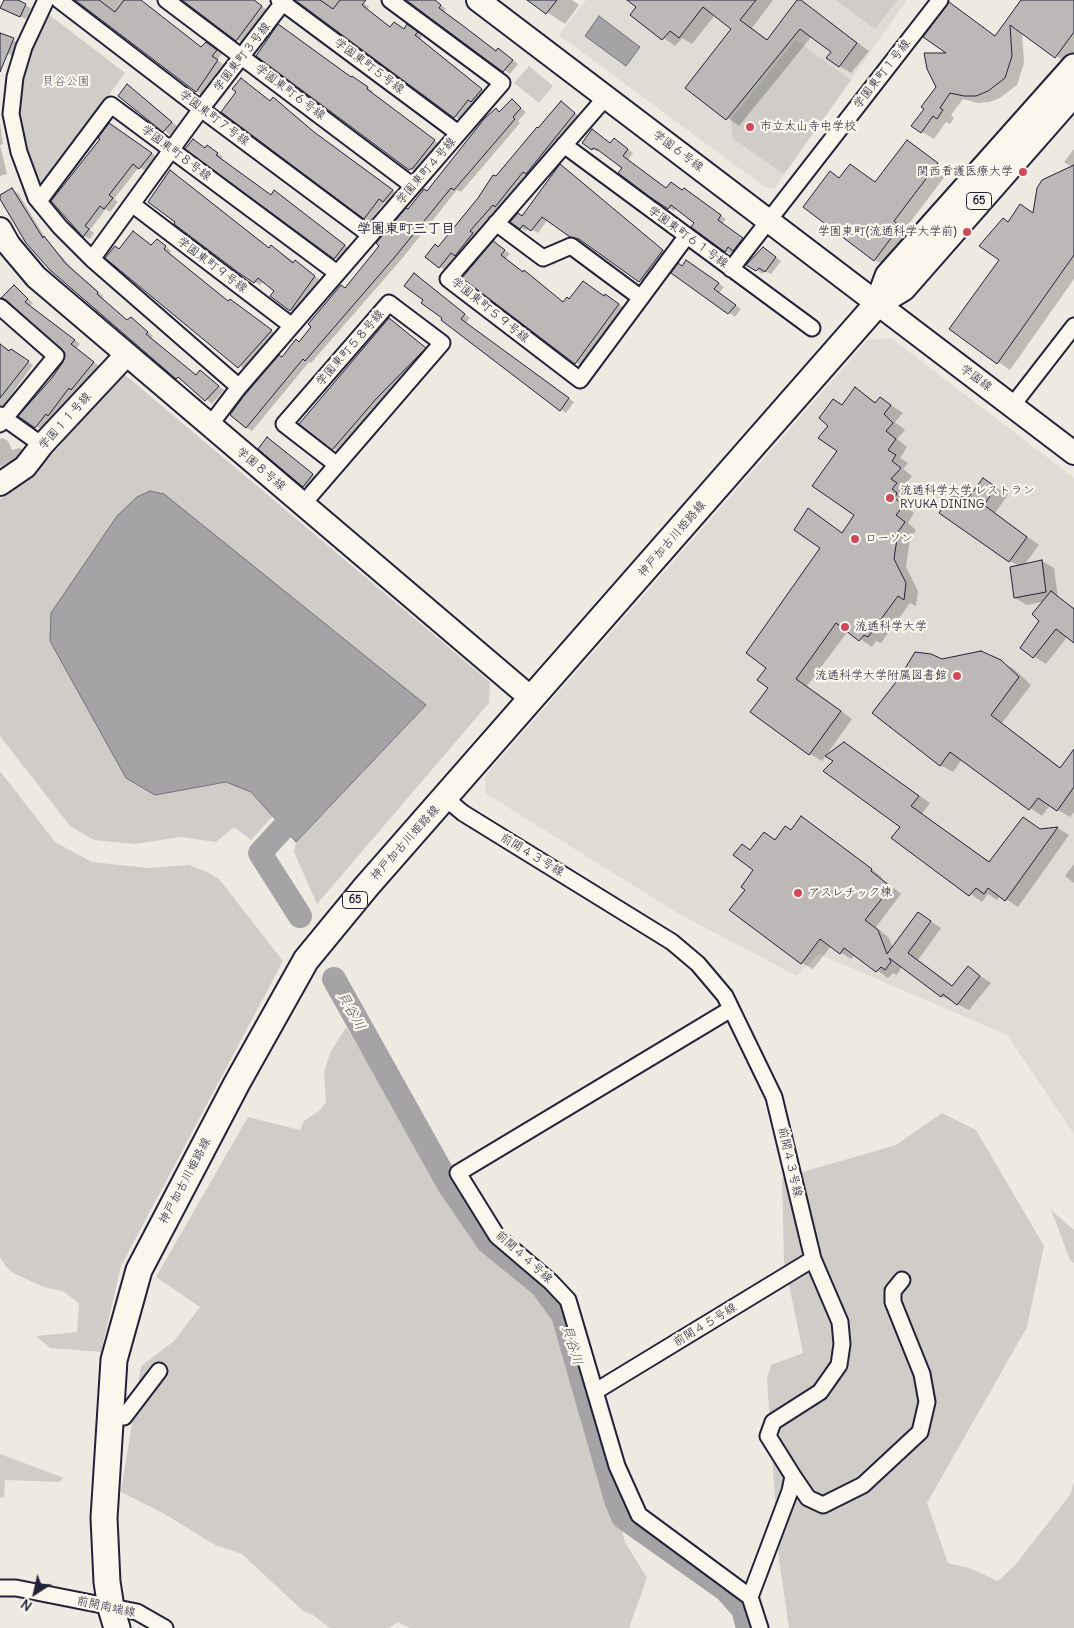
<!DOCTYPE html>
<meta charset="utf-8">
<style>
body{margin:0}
#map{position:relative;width:1074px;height:1628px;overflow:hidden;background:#eeeae2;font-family:Delius,sans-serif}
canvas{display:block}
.north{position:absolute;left:10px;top:1568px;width:50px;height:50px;-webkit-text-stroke:4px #fbf7ec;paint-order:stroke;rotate:215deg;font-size:14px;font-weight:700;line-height:20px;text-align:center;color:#22223b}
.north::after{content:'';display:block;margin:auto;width:18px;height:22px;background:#22223b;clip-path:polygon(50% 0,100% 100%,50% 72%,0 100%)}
</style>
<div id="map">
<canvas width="1074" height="1628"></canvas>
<div class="north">N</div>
</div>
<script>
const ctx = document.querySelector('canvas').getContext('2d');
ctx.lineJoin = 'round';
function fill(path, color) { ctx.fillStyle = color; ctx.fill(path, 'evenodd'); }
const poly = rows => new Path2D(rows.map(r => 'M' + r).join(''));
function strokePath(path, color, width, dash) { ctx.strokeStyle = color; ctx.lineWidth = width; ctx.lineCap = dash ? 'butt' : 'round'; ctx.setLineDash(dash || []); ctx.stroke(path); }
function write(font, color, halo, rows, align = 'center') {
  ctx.font = font + ' Delius,"Klee One",sans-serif'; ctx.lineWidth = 4.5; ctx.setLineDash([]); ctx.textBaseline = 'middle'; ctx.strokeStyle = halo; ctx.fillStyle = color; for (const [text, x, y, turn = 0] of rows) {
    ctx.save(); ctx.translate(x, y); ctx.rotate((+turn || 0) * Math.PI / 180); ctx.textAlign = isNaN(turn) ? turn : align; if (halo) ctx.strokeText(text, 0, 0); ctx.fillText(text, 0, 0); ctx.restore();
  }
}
fill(poly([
 [586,0,907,0,774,189,766,188,559,35],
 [891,338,1074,478,1074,1134,1007,1035,819,954,797,976,679,914,485,793,485,776,868,340]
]), '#dfdbd5');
fill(poly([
 [836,0,898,0,875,29],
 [47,13,125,73,41,187,32,166,19,110,24,75,32,47],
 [796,40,851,80,784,174,733,139,731,119],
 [529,66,553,86,539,103,514,83],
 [124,374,490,682,489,703,317,904,294,852,296,842,426,705,117,516,51,613,50,641,155,795,226,782,251,792,273,816,251,840,234,827,216,842,181,837,135,844,94,840,70,826,0,736,0,499,27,482],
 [0,771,55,842,92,862,147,868,189,865,209,873,219,879,283,961,121,1266,101,1352,50,1348,36,1336,77,1332,79,1303,62,1291,44,1287,15,1274,6,1267,0,1257],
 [346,1027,477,1245,540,1292,560,1324,625,1542,647,1578,629,1628,410,1628,398,1622,389,1628,330,1628,313,1615,303,1611,242,1554,215,1545,163,1513,121,1492,141,1366,174,1341,200,1307,156,1277,248,1117,300,1130,304,1121,320,1110,326,1102,324,1072,330,1053],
 [942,1113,976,1130,1044,1246,1027,1327,927,1503,948,1563,972,1569,998,1581,1015,1565,1070,1495,1074,1482,1074,1628,789,1628,779,1559,767,1379,771,1365,803,1353,784,1261,782,1178,896,1145],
 [1051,1210,1074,1230,1074,1263,1070,1260],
 [0,1454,64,1478,59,1482,5,1480,4,1498,0,1497]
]), '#d0cdc9');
const water = poly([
 [599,16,640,47,626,66,585,36,599,16],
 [150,491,164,494,426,705,296,842,251,792,226,782,155,795,126,778,50,641,51,613,117,516,137,497,150,491]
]);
fill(water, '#a6a3a7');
strokePath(water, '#716f7c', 1);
fill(poly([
 [5,0,15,0,31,8,26,19,8,11],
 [77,0,140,0,202,48,212,46,222,54,217,60,223,64,202,95],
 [183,0,254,0,267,10,242,43],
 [301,0,360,0,369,7,367,10,391,28,413,29,422,36,420,39,487,93,478,105,474,103,461,121,300,2],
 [406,0,434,0,446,9,444,12,496,52,504,53,518,64,510,74],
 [528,0,572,0,579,5,565,24],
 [629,0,773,0,752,28,768,40,799,0,869,51,851,73,839,66,833,51,812,36,739,126,687,88,733,29,715,15,692,44,682,38,675,46,632,15,638,7],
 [1022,0,1074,0,1074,55,1068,64,1022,32,1024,63,1017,85,1000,98,989,102,977,103,963,99,951,115,954,118,950,124,946,122,934,139,922,132,926,108,951,54,950,3,996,37],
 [0,34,19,43,14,56,2,52,0,65],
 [352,78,373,91,371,93,439,144,416,173,410,169],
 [247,83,271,102,274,98,279,102,320,137,398,194,389,205,385,202,370,221,364,218],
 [133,89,177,126,170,135,120,96],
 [512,101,526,112,518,121,520,123,461,192,457,190,400,261,311,363,309,362,252,431,246,427,283,358,300,343,409,211,427,192,496,110,501,112],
 [562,103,580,117,532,176,529,174,501,209,499,208,475,235,477,237,462,258,457,256,445,270,440,267,427,256,438,248],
 [0,124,3,144,0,145,7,174,0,176],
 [115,128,157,157,146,171,139,167,114,199,118,202,110,212,106,209,90,230,94,233,90,239,84,236,53,201],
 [907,141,949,171,905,229,912,234,887,267,875,260,840,179,850,166,876,183],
 [584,143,620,143,633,153,628,160,667,189,690,193,726,219,722,224,748,242,739,253,734,250,731,254,725,251,696,222,676,208,674,211,669,208,623,168,599,150,598,152],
 [187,148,214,150,223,157,221,159,271,196,280,195,350,249,341,262,335,258],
 [1074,149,1074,279,1010,370,951,329,1001,260,1009,223,1034,214,1041,184,1049,177,1072,167,1064,162],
 [561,166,669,255,645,284,548,219,538,233,529,228,526,231,521,228,523,217],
 [12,190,18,193,46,239,72,268,103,296,102,298,128,321,131,318,137,322,153,336,151,338,197,376,201,372,224,390,212,404,184,380,177,378,51,269,0,196],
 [175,224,277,250,320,280,296,313,290,310,276,291,264,281,260,285,255,282],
 [163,244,171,251,169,253,176,259,229,302,236,304,276,334,245,370,119,250],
 [499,246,510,254,505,259,523,273,525,272,530,275,564,303,604,298,611,299,624,308,581,366,463,277],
 [769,252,781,261,771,274,765,271,762,274,757,270],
 [692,265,724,287,719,293,741,309,735,317,673,272],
 [420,278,470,318,466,323,574,402,566,413,454,328,406,286],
 [14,287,33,303,30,306,80,344,76,349,99,366,78,392,75,391,54,418,52,416,42,430,20,416,39,396,67,358,63,348,3,298],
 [395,323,430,352,339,452,333,448],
 [0,344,33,365,2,407,0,406],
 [856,389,877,403,880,398,903,413,895,422,905,430,897,439,907,447,900,458,908,463,903,469,912,476,903,487,909,491,904,496,909,501,907,506,914,513,908,523,916,530,910,539,906,567,918,591,916,606,910,603,881,643,876,641,872,647,848,631,807,686,852,719,822,761,810,754,770,687,768,668,822,548,808,510,843,534,856,515,839,451,843,406],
 [2,438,8,441,12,450,20,448,27,453,0,467,0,439],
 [273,442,318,478,309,489,303,486],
 [983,479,1008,495,995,513,1039,545,1024,565,1042,561,1054,568,1058,597,1074,608,1074,641,1068,636,1046,664,1021,648,1041,621,1045,601,1027,605,1015,598,1019,566,1010,561,969,498],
 [942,661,1001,662,1014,669,1031,685,1002,723,1061,768,1074,751,1074,812,1070,817,1050,805,1042,816,962,759,953,772,940,765],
 [845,744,930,803,922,814,990,862,1024,819,1042,830,1058,828,1069,835,1018,907,1000,895,997,900,988,894,982,902,893,838,901,827,835,761],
 [801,818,882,877,881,878,901,894,876,927,889,938,893,948,918,913,941,928,918,960,953,986,968,968,991,983,969,1010,941,996,900,964,901,968,897,975,893,973,888,978,855,955,851,959,831,946,813,969,802,963,746,890,755,870,742,845,751,850,764,833,776,840,792,831],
 [1074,864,1074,883,1065,876]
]), '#0003');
strokePath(poly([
 [283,828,260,853,300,916],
 [334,979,449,1185,488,1242,542,1286,563,1315,616,1500,623,1517,726,1590,743,1609,748,1628]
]), '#a6a3a7', 24);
const building = poly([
 [4,0,18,0,26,4,20,17,0,8,4,0],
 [75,0,99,0,115,12,124,0,141,0,201,47,206,42,217,50,212,56,218,60,196,92,75,0],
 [182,0,254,0,262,6,236,41,182,0],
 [295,0,320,0,333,9,340,0,366,0,362,5,390,27,394,22,404,29,407,24,418,32,415,35,482,89,471,102,468,100,454,118,295,0],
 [406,0,435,0,441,5,439,8,462,25,496,51,498,48,513,60,503,72,406,0],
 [527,0,557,0,546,14,527,0],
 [627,0,756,0,740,20,767,40,797,0,801,0,857,43,839,67,826,58,831,52,800,29,726,120,685,88,731,29,703,7,679,38,670,31,662,40,630,15,636,7,627,0],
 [1021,0,1074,0,1074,32,1055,58,1010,25,1012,56,1005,78,988,91,976,96,964,96,950,93,940,108,943,110,937,119,933,116,921,133,911,126,924,109,921,107,936,87,927,69,924,53,946,53,923,37,949,2,995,36,1021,0],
 [278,24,351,77,352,76,368,87,367,89,435,140,413,168,409,170,256,56,278,24],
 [0,33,14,38,0,72,0,33],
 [241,78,270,101,273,97,314,132,393,190,383,202,379,199,364,219,221,112,236,92,232,89,241,78],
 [127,84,172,122,163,132,118,96,127,84],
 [512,99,521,108,513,117,515,119,454,190,451,188,394,258,305,361,303,359,246,428,230,415,243,397,279,355,282,357,296,339,299,342,311,327,308,324,341,285,345,288,379,246,376,243,406,208,408,209,424,189,427,191,484,119,496,108,499,112,512,99],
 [561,101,575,113,526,174,523,172,495,207,493,205,470,231,473,233,455,256,451,253,439,268,425,257,435,244,438,247,478,198,493,175,496,176,537,127,538,128,561,101],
 [109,123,152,153,139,169,133,164,109,195,113,198,104,209,100,206,85,226,89,229,83,237,51,201,100,139,98,138,109,123],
 [592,129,610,143,614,138,628,149,623,156,666,188,671,182,682,190,684,188,721,215,718,220,743,238,733,251,728,247,725,252,691,227,694,223,671,205,668,209,650,197,618,173,622,168,598,150,593,148,592,150,582,143,592,129],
 [193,139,205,148,207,145,218,153,216,155,271,195,274,190,345,245,334,259,185,149,193,139],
 [907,140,938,163,894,221,900,226,874,261,803,207,830,171,839,178,850,164,875,182,907,140],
 [560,164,663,250,639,282,579,239,570,237,542,217,531,231,523,225,520,229,510,222,518,213,522,216,560,164],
 [1074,165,1074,255,997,364,949,329,999,260,979,246,1003,218,1008,222,1020,204,1033,213,1037,188,1042,180,1074,165],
 [170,170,269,248,271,245,293,263,295,260,315,276,290,311,270,296,274,291,258,278,254,283,239,273,174,224,175,222,148,202,170,170],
 [12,188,43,238,44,236,66,264,98,292,97,294,127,320,131,317,148,332,146,334,196,375,200,370,219,386,205,401,178,377,176,379,50,270,26,243,0,199,0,195,12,188],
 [133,231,151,245,157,239,166,246,164,249,170,254,228,301,230,299,272,330,238,368,105,258,115,246,119,249,133,231],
 [493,241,505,250,501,255,523,272,524,270,563,302,567,297,569,299,583,281,604,296,605,294,619,304,575,364,462,278,493,241],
 [763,247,776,257,765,272,759,268,756,271,746,265,763,247],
 [686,260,719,283,714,289,736,305,728,314,671,273,678,263,682,266,686,260],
 [414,273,465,314,461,319,569,398,560,411,441,320,442,318,421,303,423,300,404,286,414,273],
 [14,285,28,299,25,302,75,340,71,344,94,362,71,390,69,388,48,416,46,414,35,428,18,416,51,379,63,362,65,353,6,300,1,298,14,285],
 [389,318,426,348,376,399,332,450,299,424,389,318],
 [0,344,9,351,11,349,29,361,0,398,0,344],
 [855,387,875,403,880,397,891,405,884,414,893,423,886,431,896,439,888,450,896,455,892,461,901,468,891,479,897,483,892,489,897,493,895,498,903,506,896,515,905,522,898,532,894,559,906,583,904,600,898,596,868,637,864,635,859,641,836,623,796,679,841,711,809,755,750,712,768,688,757,680,766,668,746,653,820,548,794,530,808,508,842,533,854,515,812,486,837,451,818,438,828,426,819,418,833,399,842,405,855,387],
 [267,437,313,474,303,487,258,449,267,437],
 [983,478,996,487,984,505,1027,537,1009,562,939,513,949,497,969,497,983,478],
 [1042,560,1046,592,1014,598,1010,567,1042,560],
 [1051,591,1074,609,1074,643,1056,629,1033,658,1020,648,1039,621,1032,614,1051,591],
 [981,651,1001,660,1019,677,991,715,1060,768,1074,749,1074,787,1057,811,1038,798,1029,810,950,752,940,766,872,713,900,677,915,652,931,654,942,659,981,651],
 [844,742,919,796,911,806,989,862,1023,817,1040,829,1058,827,1005,901,988,888,984,894,976,888,969,896,891,838,900,827,823,771,833,761,825,756,844,742],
 [801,816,872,869,871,871,891,887,865,920,878,930,887,954,918,912,931,921,908,953,952,986,968,966,980,976,957,1005,943,994,941,997,889,958,891,962,885,970,881,967,876,972,844,948,840,954,820,939,801,964,729,910,745,890,741,887,753,870,733,855,742,844,750,850,764,832,775,840,785,826,791,830,801,816]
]);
fill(building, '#bcb8b8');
strokePath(building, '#22223b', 1);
const street = poly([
 [46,0,24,47,15,77,11,114,19,152,36,198,60,227,92,259,239,387,502,83,390,0],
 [59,0,201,109,370,235],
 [166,0,413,186],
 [279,0,458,133],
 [606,97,448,279,580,380,686,237],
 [564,145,812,328],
 [39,201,111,105,337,273],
 [132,204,292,326],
 [496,223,543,258,571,246,641,298],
 [92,259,201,109,285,0],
 [731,269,940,0],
 [0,307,56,356,0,424],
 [1012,406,1074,326],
 [0,415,42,445],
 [210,425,239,387],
 [303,504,442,343,389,303,284,424,337,465],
 [445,798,463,813,672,942,698,964,725,996,774,1097,813,1259,840,1322,842,1344,839,1365,820,1392,773,1422,768,1436,793,1476,790,1491,750,1597,760,1628],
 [731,1009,458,1173,497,1236,551,1282,568,1300,617,1466,639,1515,750,1597],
 [596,1391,813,1259],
 [110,1416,124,1417,159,1371],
 [793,1476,808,1498,823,1505,863,1485,920,1432,927,1402,922,1374,893,1302,893,1291,902,1280],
 [0,1588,16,1588,137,1612,165,1628]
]);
const secondary = poly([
 [478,0,1074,453],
 [0,229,9,245,36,277,532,699],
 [0,484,25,467,42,445,127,354]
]);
const primary = poly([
 [878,303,888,276,1074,67],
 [117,1628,111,1608,107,1582,104,1518,114,1360,139,1270,237,1083,306,960,366,887,878,303,903,288,1074,93]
]);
strokePath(street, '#22223b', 19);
strokePath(secondary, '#22223b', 26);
strokePath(primary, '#22223b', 29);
strokePath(street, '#fbf7ec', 15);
strokePath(secondary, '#fbf7ec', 22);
strokePath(primary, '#fbf7ec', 25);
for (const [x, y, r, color] of [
 [750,127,5,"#d1495b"],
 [1023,172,5,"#d1495b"],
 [967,232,5,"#d1495b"],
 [890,498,5,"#d1495b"],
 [855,539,5,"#d1495b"],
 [845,627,5,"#d1495b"],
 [957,676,5,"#d1495b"],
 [798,893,5,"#d1495b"]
]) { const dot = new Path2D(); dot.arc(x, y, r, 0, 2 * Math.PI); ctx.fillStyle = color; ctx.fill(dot); strokePath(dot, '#fbf7ec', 2); }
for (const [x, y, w] of [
 [979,201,25],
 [355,900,25]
]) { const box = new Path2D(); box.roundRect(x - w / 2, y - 8.5, w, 17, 4); ctx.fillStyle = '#fbf7ec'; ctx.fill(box); strokePath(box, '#22223b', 1); }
write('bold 11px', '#22223b', null, [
 ["65",979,201],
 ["65",355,900]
]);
write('12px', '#22223b', '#fbf7ec', [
 ["学園東町３号線",242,57,-52],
 ["学園東町５号線",369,66,37],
 ["学園東町１号線",882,74,-52],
 ["学園東町６号線",290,92,37],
 ["学園東町７号線",214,118,37],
 ["学園６号線",678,151,37],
 ["学園東町８号線",176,153,37],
 ["学園東町４号線",426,171,-49],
 ["学園東町６１号線",688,237,36],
 ["学園東町９号線",212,265,37],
 ["学園東町５９号線",490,310,39],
 ["学園東町５８号線",350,348,-49],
 ["学園線",976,378,37],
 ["学園１１号線",65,421,-48],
 ["学園８号線",261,469,40],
 ["神戸加古川姫路線",672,539,-49],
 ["神戸加古川姫路線",405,843,-48],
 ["前開４３号線",532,855,31],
 ["前開４３号線",790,1162,77],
 ["神戸加古川姫路線",185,1181,-62],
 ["前開４４号線",524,1257,42],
 ["前開４５号線",705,1325,-31],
 ["前開南端線",106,1607,12]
]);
write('12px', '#565566', '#fbf7ec', [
 ["貝谷公園",66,82]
]);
write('12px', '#22223b', '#fbf7ec', [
 ["市立太山寺中学校",760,127],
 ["関西看護医療大学",1013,172,"right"],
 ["学園東町(流通科学大学前)",957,232,"right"],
 ["流通科学大学 レストラン",900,491],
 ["RYUKA DINING",900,505],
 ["ローソン",865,539],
 ["流通科学大学",855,627],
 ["流通科学大学附属図書館",947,676,"right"],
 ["アスレチック棟",808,893]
], 'left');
write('bold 14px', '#22223b', '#fbf7ec', [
 ["学園東町三丁目",406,229]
]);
write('italic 14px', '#575666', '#fbf7ec', [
 ["貝谷川",351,1011,61],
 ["貝谷川",572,1345,73]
]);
</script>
